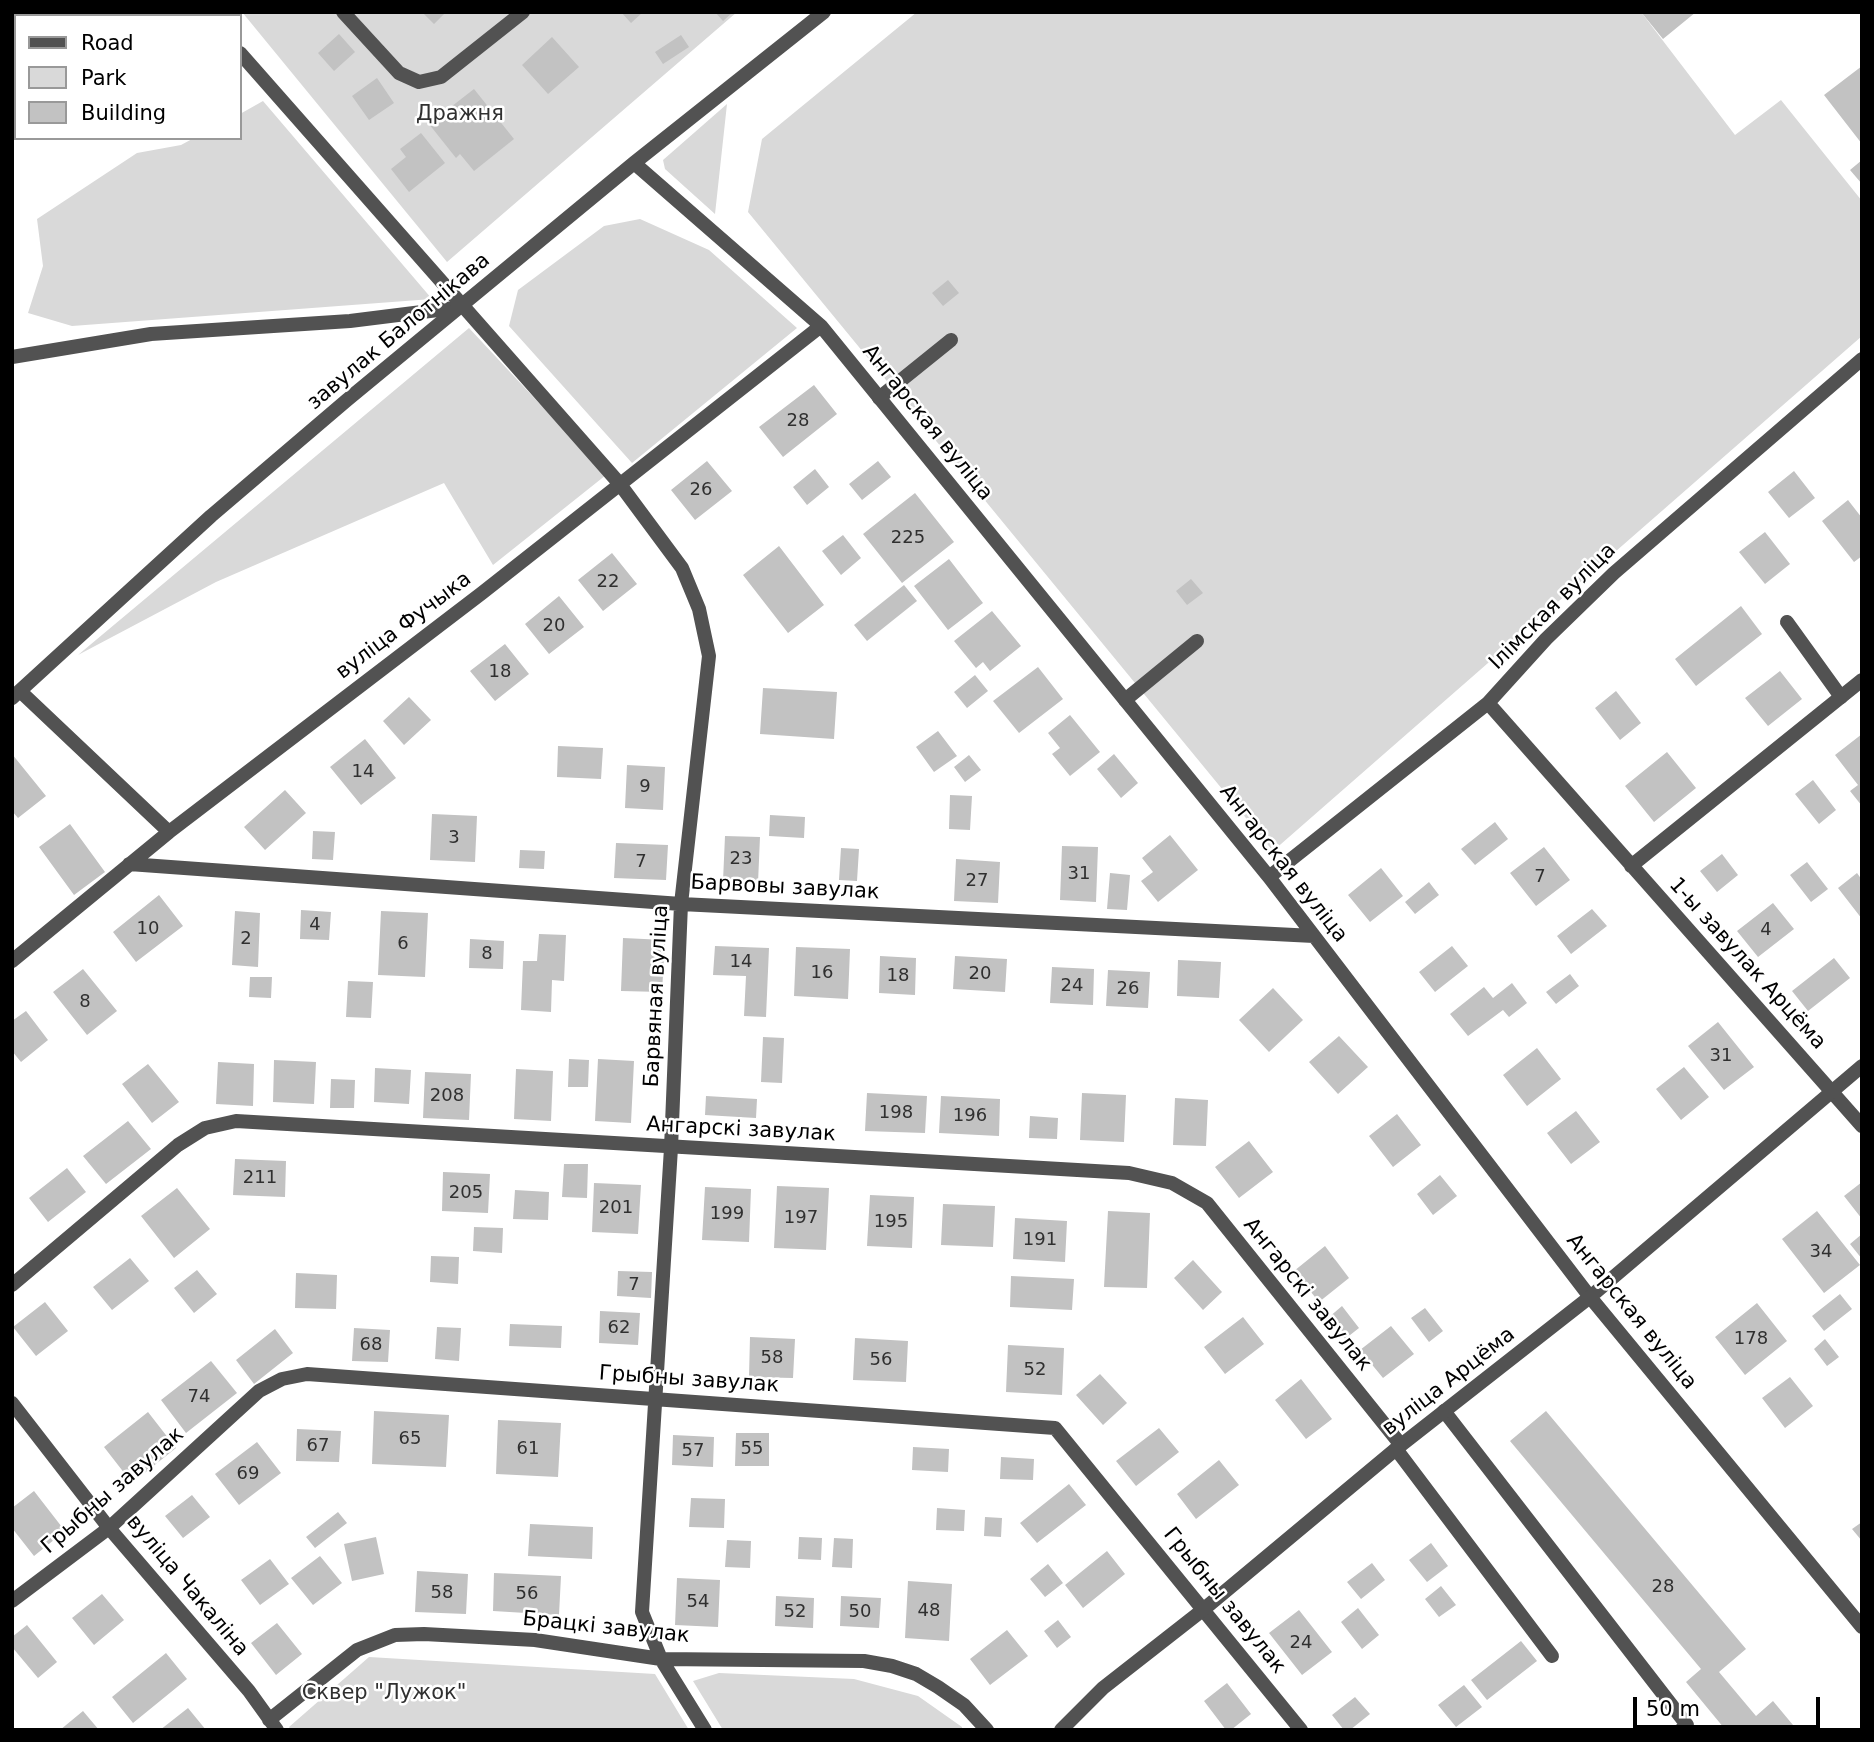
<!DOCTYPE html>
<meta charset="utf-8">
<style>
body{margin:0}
#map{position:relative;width:1874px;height:1742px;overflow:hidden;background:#fff;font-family:"DejaVu Sans",sans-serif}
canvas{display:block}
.frame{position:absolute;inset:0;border:14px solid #000;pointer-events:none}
.legend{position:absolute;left:14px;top:14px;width:228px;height:126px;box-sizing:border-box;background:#fff;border:2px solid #999;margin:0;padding:9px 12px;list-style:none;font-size:21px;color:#000}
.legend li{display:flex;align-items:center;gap:14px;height:35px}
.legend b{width:35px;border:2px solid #999}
.scale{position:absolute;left:1633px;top:1697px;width:187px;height:32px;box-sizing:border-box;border:4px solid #000;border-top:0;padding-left:9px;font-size:21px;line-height:24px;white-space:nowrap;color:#000;-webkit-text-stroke:5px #fff;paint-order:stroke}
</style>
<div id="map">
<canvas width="1874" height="1742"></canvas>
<div class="frame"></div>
<ul class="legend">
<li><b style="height:9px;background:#525252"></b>Road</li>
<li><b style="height:19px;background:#d9d9d9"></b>Park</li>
<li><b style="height:19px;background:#c2c2c2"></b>Building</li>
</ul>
<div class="scale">50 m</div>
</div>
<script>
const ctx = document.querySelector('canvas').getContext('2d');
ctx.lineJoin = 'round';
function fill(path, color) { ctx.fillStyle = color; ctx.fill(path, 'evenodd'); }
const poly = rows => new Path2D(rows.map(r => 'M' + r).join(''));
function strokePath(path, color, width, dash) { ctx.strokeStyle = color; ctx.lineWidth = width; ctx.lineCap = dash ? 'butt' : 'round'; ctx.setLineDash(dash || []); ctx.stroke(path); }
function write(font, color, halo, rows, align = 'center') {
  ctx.font = font + ' "DejaVu Sans",sans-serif'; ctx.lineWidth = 5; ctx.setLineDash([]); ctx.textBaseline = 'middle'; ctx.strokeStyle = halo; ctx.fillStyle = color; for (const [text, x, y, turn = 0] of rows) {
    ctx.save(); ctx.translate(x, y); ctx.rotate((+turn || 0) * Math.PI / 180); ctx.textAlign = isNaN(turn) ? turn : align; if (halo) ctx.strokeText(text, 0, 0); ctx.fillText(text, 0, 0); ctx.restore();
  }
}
fill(poly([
 [12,12,149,12,149,16,16,16,16,117,12,119],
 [242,12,737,12,447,262],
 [917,12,1641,12,1735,135,1781,100,1862,201,1862,336,1273,851,748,212,762,139],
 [263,101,432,299,72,326,28,313,43,266,37,219,137,153,181,145,194,138,240,138,240,114],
 [727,104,715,214,665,169,663,160],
 [640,219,709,250,797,328,632,463,509,326,518,290,604,226],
 [469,328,606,475,493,565,444,483,216,582,78,655],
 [369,1657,655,1674,689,1730,291,1730,289,1727],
 [719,1673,854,1679,918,1696,962,1727,962,1730,723,1730,693,1681]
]), '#d9d9d9');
fill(poly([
 [422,12,446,12,434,24],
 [621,12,643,12,631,23],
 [715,12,733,12,723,21],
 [1641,12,1696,12,1663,39],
 [339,34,355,52,334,71,318,53],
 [681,35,689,47,663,64,655,52],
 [552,37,579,67,548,94,522,65],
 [1862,66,1862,144,1824,95],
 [377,78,394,103,369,120,352,96],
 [474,89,514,139,474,171,460,154,456,158,429,124],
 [421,133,445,163,409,192,391,169,406,157,400,149],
 [1862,160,1862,184,1850,170],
 [948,280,959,293,943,306,932,293],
 [814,385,837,414,783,457,759,427],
 [707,461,732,491,695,520,671,490],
 [878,461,891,477,862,500,849,484],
 [815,469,829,487,807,505,793,487],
 [1794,471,1815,498,1789,518,1768,492],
 [915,493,954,542,902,583,863,534],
 [1848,500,1862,518,1862,556,1854,562,1822,521],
 [1765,532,1790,564,1765,584,1739,552],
 [843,535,861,558,841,575,822,551],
 [779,546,824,605,788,633,743,575],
 [612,553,637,584,603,611,578,580],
 [949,559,983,603,948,630,914,586],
 [1191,579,1203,593,1187,605,1176,591],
 [904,585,917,601,867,641,854,625],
 [559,596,584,627,549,654,525,624],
 [1741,606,1762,634,1696,686,1675,659],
 [992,611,1021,646,990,671,983,662,976,668,954,641],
 [505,644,529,674,495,701,470,671],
 [1038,667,1063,699,1019,733,993,701],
 [1780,671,1802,699,1768,726,1745,698],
 [975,675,988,691,967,708,954,692],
 [763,688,837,692,834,739,760,734],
 [1616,691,1641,723,1620,740,1595,708],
 [409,697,431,720,404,745,383,721],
 [1070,715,1100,752,1070,776,1052,754,1060,748,1048,733],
 [938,731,957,756,934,772,916,747],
 [1862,734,1862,806,1850,791,1858,785,1835,755],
 [365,739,396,778,361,805,330,767],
 [558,746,603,748,601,779,557,777],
 [1667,752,1696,788,1654,822,1625,786],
 [12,754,46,796,18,818,12,811],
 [1114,754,1138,783,1121,798,1097,769],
 [969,755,981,770,965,782,954,767],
 [627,765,665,767,663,810,625,808],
 [1813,780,1836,810,1819,824,1795,794],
 [285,790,306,813,265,850,244,827],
 [950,795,972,796,970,830,949,829],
 [432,814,477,816,475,862,430,860],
 [770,815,805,817,804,838,769,836],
 [1495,822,1508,839,1475,865,1461,849],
 [70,824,105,872,74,895,39,847],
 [313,831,335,832,333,860,312,859],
 [1170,835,1198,870,1158,902,1141,881,1153,872,1142,858],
 [725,836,760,837,758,883,723,881],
 [616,843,668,845,666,880,614,878],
 [1062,846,1098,847,1096,902,1060,900],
 [1544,847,1570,880,1536,906,1510,873],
 [841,848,859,849,857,881,839,880],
 [520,850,545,851,544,869,519,868],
 [1722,854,1738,875,1717,892,1700,871],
 [956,859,1000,862,998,903,954,901],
 [1807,862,1828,889,1811,902,1790,875],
 [1381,868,1403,896,1370,922,1348,895],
 [1110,873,1130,875,1127,910,1107,909],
 [1857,873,1862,880,1862,919,1838,888],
 [1429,882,1439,895,1415,914,1405,902],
 [159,895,183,926,136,962,113,932],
 [1773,903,1794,929,1758,957,1737,931],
 [1592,909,1607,926,1571,954,1557,936],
 [301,910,331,912,329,940,300,939],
 [235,911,260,913,258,967,232,965],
 [381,911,428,913,425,977,378,975],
 [539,934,566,935,564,981,552,980,551,1012,521,1010,523,961,537,961],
 [623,938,665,940,662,992,621,991],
 [470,939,504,941,503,969,469,968],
 [715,946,769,948,766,1017,744,1016,746,976,713,975],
 [1452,946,1468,966,1435,992,1419,972],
 [796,947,850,949,848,999,794,996],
 [880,956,916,958,915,995,879,993],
 [955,956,1007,959,1005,992,953,989],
 [1834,958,1850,978,1808,1011,1792,991],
 [1178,960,1221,962,1219,998,1177,996],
 [1052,967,1094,969,1093,1005,1050,1003],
 [83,969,117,1011,87,1035,53,992],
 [1108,970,1150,972,1148,1008,1106,1006],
 [1570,974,1579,986,1556,1004,1546,992],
 [250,977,272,977,271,998,249,997],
 [348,981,373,982,371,1018,346,1017],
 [1512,983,1527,1003,1509,1017,1503,1010,1468,1036,1450,1014,1484,987,1493,998],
 [1273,988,1303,1020,1269,1052,1239,1020],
 [26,1011,48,1040,21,1062,12,1051,12,1021],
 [1718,1022,1754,1067,1724,1090,1688,1046],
 [1339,1036,1368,1067,1338,1094,1309,1062],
 [763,1037,784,1038,782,1083,761,1082],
 [1537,1048,1561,1079,1527,1106,1503,1075],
 [569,1059,589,1060,588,1087,568,1087],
 [598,1059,634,1061,631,1123,595,1121],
 [274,1060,316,1062,314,1104,273,1102],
 [218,1062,254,1064,253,1106,216,1104],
 [148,1064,179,1102,152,1123,122,1084],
 [1684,1067,1709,1097,1681,1120,1656,1089],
 [375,1068,411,1070,409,1104,374,1102],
 [516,1069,553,1071,551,1121,514,1119],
 [425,1072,471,1074,469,1120,423,1118],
 [331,1079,355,1080,354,1108,330,1108],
 [867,1093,927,1096,925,1133,865,1131],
 [1082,1093,1126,1095,1124,1142,1080,1140],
 [706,1096,757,1099,756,1118,705,1115],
 [941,1096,1000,1099,999,1136,939,1133],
 [1175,1098,1208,1100,1206,1146,1173,1145],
 [1576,1111,1600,1142,1571,1164,1547,1133],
 [1397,1114,1421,1145,1393,1167,1369,1136],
 [1030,1116,1058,1118,1057,1139,1029,1138],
 [128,1121,151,1149,106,1184,83,1156],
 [1249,1141,1273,1172,1239,1198,1215,1167],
 [235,1159,286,1161,285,1197,233,1195],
 [564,1164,588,1164,587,1198,562,1197],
 [67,1168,86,1192,48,1222,29,1198],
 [443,1172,490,1174,488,1213,442,1211],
 [1440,1175,1457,1196,1433,1215,1417,1194],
 [1862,1182,1862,1219,1844,1196],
 [594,1183,641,1185,638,1234,592,1232],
 [777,1186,829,1188,826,1250,774,1248],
 [705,1187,751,1189,749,1242,702,1240],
 [177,1188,210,1229,174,1258,141,1216],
 [515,1190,549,1192,548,1220,513,1219],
 [870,1195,914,1197,912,1248,867,1246],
 [943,1204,995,1206,993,1247,941,1245],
 [1108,1211,1150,1213,1147,1288,1104,1287],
 [1817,1211,1860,1265,1824,1293,1782,1239],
 [1015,1218,1067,1221,1065,1262,1013,1259],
 [474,1227,503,1228,502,1253,473,1251],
 [1862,1234,1862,1259,1850,1244],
 [1325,1246,1349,1278,1319,1302,1294,1271],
 [431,1256,459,1257,458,1284,430,1282],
 [130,1258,149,1281,112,1310,93,1287],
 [1193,1260,1222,1292,1203,1310,1174,1278],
 [197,1270,217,1294,194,1313,174,1288],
 [618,1271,652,1272,651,1298,617,1296],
 [296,1273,337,1275,336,1309,295,1308],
 [1011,1276,1074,1279,1072,1310,1010,1307],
 [1840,1294,1852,1309,1824,1331,1812,1316],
 [45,1302,68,1331,36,1356,13,1327],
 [1757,1303,1787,1341,1745,1375,1715,1337],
 [1342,1306,1359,1328,1345,1339,1328,1318],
 [1425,1308,1443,1331,1429,1342,1411,1318],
 [600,1311,640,1313,638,1345,599,1343],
 [1243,1317,1264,1344,1225,1374,1204,1347],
 [510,1324,562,1326,561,1348,509,1346],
 [1391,1326,1414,1354,1383,1378,1360,1350],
 [437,1327,461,1328,459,1361,435,1359],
 [354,1328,390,1330,388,1362,352,1361],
 [275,1329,293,1353,254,1384,236,1360],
 [750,1337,795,1339,793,1378,749,1377],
 [855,1338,908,1341,906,1382,853,1380],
 [1825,1339,1839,1357,1827,1366,1814,1349],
 [1008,1345,1064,1348,1062,1395,1006,1392],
 [211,1361,237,1393,186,1433,161,1400],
 [1100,1374,1127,1403,1103,1425,1076,1395],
 [1790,1377,1813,1406,1785,1428,1762,1398],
 [1301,1379,1332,1419,1306,1439,1275,1400],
 [374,1411,449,1415,446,1467,372,1464],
 [1546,1411,1746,1649,1719,1672,1756,1716,1773,1701,1793,1725,1786,1730,1722,1730,1724,1728,1686,1682,1701,1669,1510,1441],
 [148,1412,176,1448,132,1483,104,1447],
 [498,1420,561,1423,558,1477,496,1474],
 [1159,1428,1179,1452,1136,1486,1116,1461],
 [297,1429,341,1431,339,1462,296,1461],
 [736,1433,769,1433,769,1466,735,1466],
 [673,1435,714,1437,713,1467,672,1465],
 [257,1442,281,1473,239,1505,215,1474],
 [913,1447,949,1449,948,1472,912,1470],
 [1001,1457,1034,1459,1033,1480,1000,1479],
 [1219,1460,1239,1485,1196,1519,1177,1494],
 [1069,1484,1086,1505,1037,1543,1020,1523],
 [34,1491,65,1531,34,1556,12,1528,12,1508],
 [192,1495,210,1517,183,1538,165,1516],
 [691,1498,725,1499,724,1528,689,1527],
 [937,1508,965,1510,964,1531,936,1530],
 [338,1512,347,1523,315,1548,306,1537],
 [985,1517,1002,1518,1001,1537,984,1536],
 [1862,1522,1862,1541,1852,1529],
 [530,1524,593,1527,592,1559,528,1556],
 [376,1537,384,1574,352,1581,344,1544],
 [799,1537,822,1538,821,1560,798,1559],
 [834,1538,853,1539,852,1568,832,1567],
 [727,1540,751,1541,750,1568,725,1567],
 [1431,1543,1448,1566,1427,1582,1409,1560],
 [1107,1551,1125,1574,1083,1608,1065,1585],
 [320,1556,342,1583,313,1605,291,1578],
 [270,1559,289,1584,260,1605,241,1580],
 [1372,1563,1385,1580,1361,1599,1347,1582],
 [1048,1564,1063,1583,1045,1597,1030,1579],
 [417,1571,468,1574,466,1614,415,1612],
 [494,1573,561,1576,559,1615,493,1611],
 [677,1578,720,1580,718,1627,675,1625],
 [908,1581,952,1584,949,1641,905,1638],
 [1441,1586,1456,1605,1439,1617,1425,1599],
 [102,1594,124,1620,94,1645,72,1618],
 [776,1596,814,1598,813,1628,775,1626],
 [841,1596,881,1598,879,1628,840,1626],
 [1358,1608,1379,1635,1362,1649,1341,1622],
 [1299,1610,1332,1652,1302,1675,1269,1633],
 [1058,1620,1071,1637,1057,1648,1044,1631],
 [277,1623,302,1654,276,1675,251,1643],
 [27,1625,57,1662,38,1678,12,1647,12,1637],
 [1007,1630,1028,1656,990,1685,970,1659],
 [1521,1641,1537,1661,1487,1700,1471,1680],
 [166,1653,187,1679,133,1723,112,1697],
 [1227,1683,1251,1714,1231,1730,1226,1730,1204,1701],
 [1464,1685,1482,1707,1456,1727,1438,1705],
 [1355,1697,1370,1714,1350,1730,1344,1730,1332,1715],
 [188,1708,206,1730,160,1730],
 [83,1711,99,1730,60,1730]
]), '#c2c2c2');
strokePath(poly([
 [12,357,151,334,350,321,462,307],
 [879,398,951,340],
 [1787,622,1841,697],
 [1125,700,1197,641],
 [1444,1411,1687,1725,1681,1730],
 [1396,1449,1552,1656]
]), '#525252', 14);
strokePath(poly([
 [206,12,208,16],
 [343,12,399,73,419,82,441,77,523,12],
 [240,53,619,483,682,568,699,609,709,656,681,904,671,1148,642,1612,661,1659,705,1730],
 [634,163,821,326,1269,877,1590,1297],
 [21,692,169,832],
 [12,698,211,516,347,400,634,163,824,12],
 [1488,703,1862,1126],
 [129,864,681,904,1314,936],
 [1631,866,1862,680],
 [1269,877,1488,703,1546,639,1614,573,1862,359],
 [12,961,169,832,482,593,821,326],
 [12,1285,178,1145,205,1128,236,1121,1129,1173,1172,1183,1207,1203,1401,1445],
 [12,1403,109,1528,249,1691,277,1730],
 [12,1601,109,1528,259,1391,282,1379,307,1374,1055,1428,1301,1730],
 [269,1720,357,1650,395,1635,424,1634,535,1640,661,1659,864,1661,892,1666,916,1674,938,1687,964,1705,987,1730]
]), '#525252', 14);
strokePath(poly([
 [1590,1297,1862,1627],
 [1061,1730,1103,1688,1204,1609,1396,1449,1590,1297,1862,1066]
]), '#525252', 14);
write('18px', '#303030', null, [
 ["28",798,421],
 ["26",701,490],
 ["225",908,538],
 ["22",608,582],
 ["20",554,626],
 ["18",500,672],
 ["14",363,772],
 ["9",645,787],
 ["3",454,838],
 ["23",741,859],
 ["7",641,862],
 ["31",1079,874],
 ["7",1540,877],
 ["27",977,881],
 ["4",315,925],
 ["10",148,929],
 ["4",1766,930],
 ["2",246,939],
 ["6",403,944],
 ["8",487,954],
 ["14",741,962],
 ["16",822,973],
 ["20",980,974],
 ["18",898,976],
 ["24",1072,986],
 ["26",1128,989],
 ["8",85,1002],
 ["31",1721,1056],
 ["208",447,1096],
 ["198",896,1113],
 ["196",970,1116],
 ["211",260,1178],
 ["205",466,1193],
 ["201",616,1208],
 ["199",727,1214],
 ["197",801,1218],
 ["195",891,1222],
 ["191",1040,1240],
 ["34",1821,1252],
 ["7",634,1285],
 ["62",619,1328],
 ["178",1751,1339],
 ["68",371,1345],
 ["58",772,1358],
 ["56",881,1360],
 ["52",1035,1370],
 ["74",199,1397],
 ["65",410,1439],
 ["67",318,1446],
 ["61",528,1449],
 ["55",752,1449],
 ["57",693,1451],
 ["69",248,1474],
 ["28",1663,1587],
 ["58",442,1593],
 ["56",527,1594],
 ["54",698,1602],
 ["48",929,1611],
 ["52",795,1612],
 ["50",860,1612],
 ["24",1301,1643]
]);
write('21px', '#303030', '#fff', [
 ["Дражня",460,115],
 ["Сквер \"Лужок\"",384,1694]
]);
write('21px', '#000', '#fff', [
 ["завулак Балотнікава",399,332,-40],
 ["Ангарская вуліца",927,423,51],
 ["Ілімская вуліца",1553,607,-45],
 ["вуліца Фучыка",404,626,-37],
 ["Ангарская вуліца",1283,864,52],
 ["Барвовы завулак",785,888,3],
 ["1-ы завулак Арцёма",1747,964,48],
 ["Барвяная вуліца",657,996,-87],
 ["Ангарскі завулак",741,1130,3],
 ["Ангарскі завулак",1307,1295,51],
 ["Ангарская вуліца",1631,1312,51],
 ["Грыбны завулак",689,1380,4],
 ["вуліца Арцёма",1449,1382,-38],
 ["Грыбны завулак",113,1491,-41],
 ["вуліца Чакаліна",187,1586,50],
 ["Грыбны завулак",1224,1601,51],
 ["Брацкі завулак",606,1628,6]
]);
</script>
